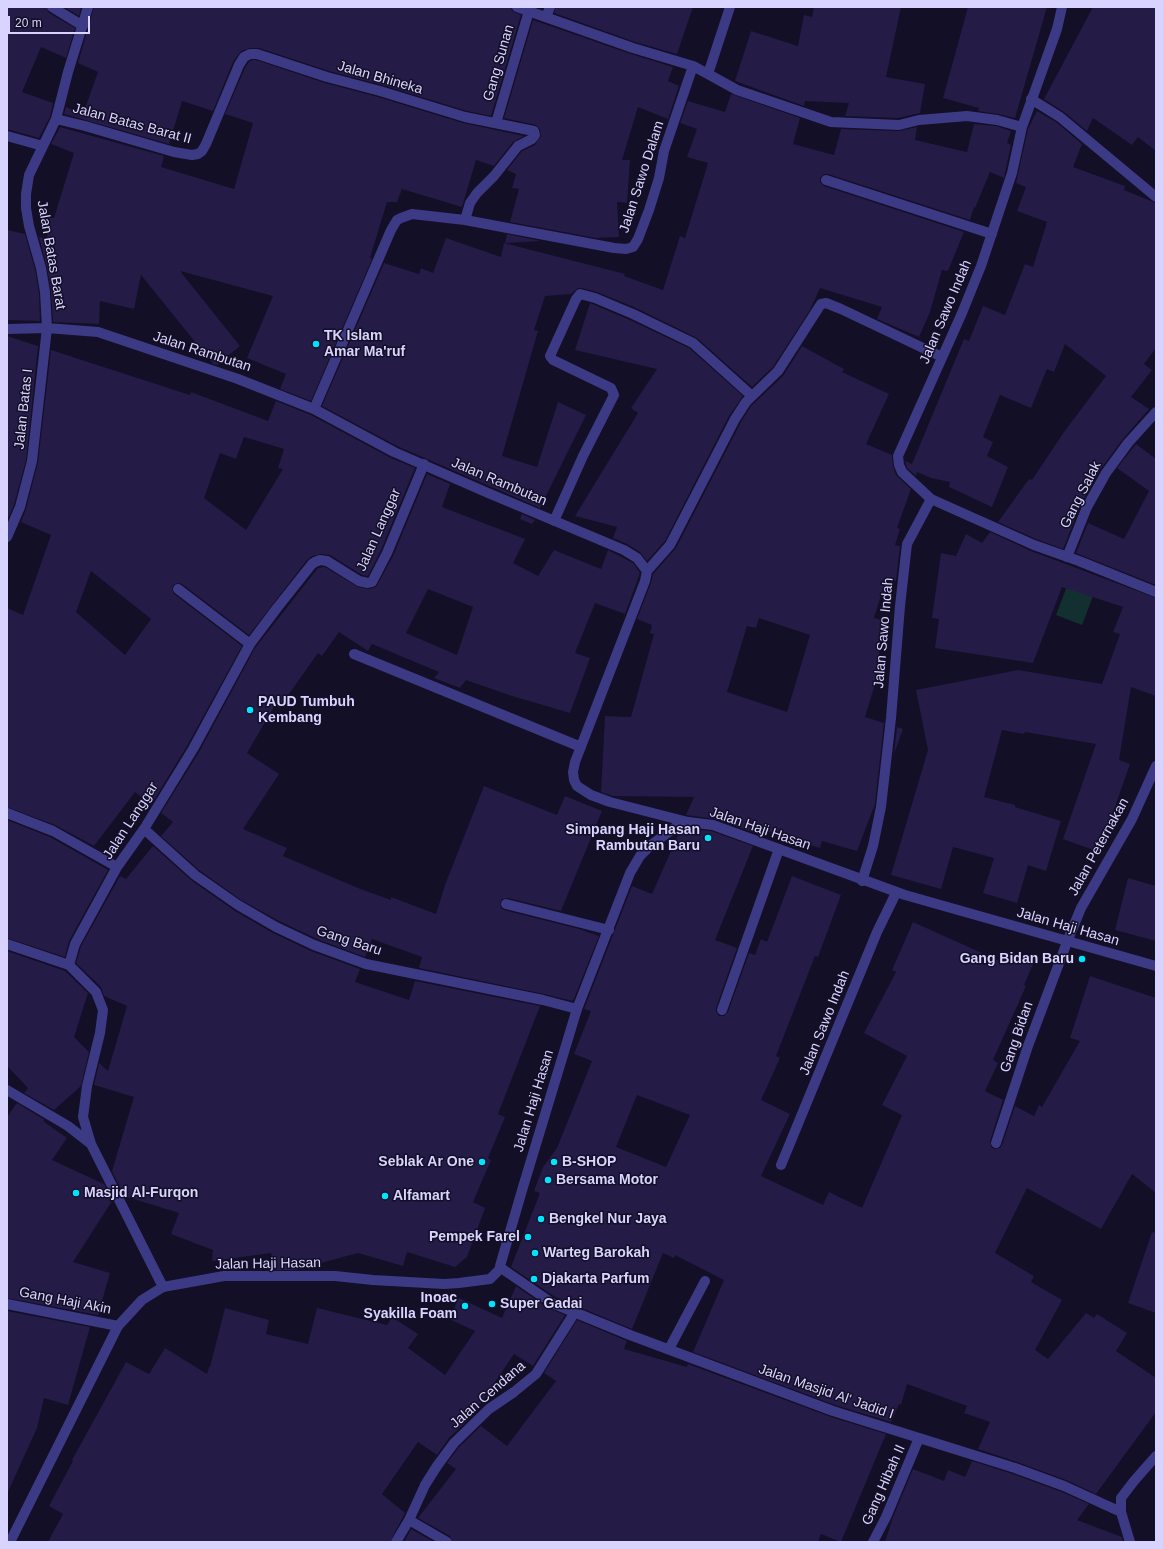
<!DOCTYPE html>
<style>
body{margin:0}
#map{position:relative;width:1163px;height:1549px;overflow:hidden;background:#130f26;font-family:Helvetica,sans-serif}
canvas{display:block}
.frame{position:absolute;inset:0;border:8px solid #d9d4ff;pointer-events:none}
.scale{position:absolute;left:8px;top:16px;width:82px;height:18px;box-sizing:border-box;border:2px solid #d9d4ff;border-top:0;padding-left:5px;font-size:12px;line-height:14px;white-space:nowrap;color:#d9d4ff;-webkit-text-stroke:3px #130f26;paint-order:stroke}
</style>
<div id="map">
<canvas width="1163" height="1549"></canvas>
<div class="frame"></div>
<div class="scale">20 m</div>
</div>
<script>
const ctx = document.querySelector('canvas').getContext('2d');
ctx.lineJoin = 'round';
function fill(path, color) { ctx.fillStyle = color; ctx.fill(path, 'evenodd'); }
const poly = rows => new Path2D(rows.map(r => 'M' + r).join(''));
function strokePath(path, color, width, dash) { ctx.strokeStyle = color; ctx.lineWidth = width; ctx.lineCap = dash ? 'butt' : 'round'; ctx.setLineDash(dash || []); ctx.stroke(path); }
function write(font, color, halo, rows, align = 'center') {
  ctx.font = font + ' Helvetica,sans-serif'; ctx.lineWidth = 3; ctx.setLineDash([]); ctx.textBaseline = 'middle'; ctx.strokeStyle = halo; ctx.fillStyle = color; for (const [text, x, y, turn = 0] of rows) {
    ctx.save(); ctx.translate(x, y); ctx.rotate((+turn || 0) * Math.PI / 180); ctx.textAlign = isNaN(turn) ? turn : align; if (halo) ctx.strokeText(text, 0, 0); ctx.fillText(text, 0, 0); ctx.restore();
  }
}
fill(poly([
 [1072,573,1098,583,1082,625,1056,615]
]), '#12302f');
fill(poly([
 [7,7,46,7,49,13,75,28,66,58,41,47,22,92,53,103,50,117,39,138,7,129],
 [64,7,81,7,79,16],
 [94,7,511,7,512,11,521,15,491,116,467,111,382,85,329,71,259,48,250,48,241,51,233,62,213,111,182,101,169,144,64,114,66,107,83,114,98,72,78,63],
 [556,7,693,7,677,54,635,42,554,13],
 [814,7,901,7,886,77,925,84,920,113,898,118,845,116,849,103,805,101,804,106,735,81,751,31,798,46,804,15,812,17],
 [968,7,1047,7,1015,118,998,114,978,111,979,108,943,98],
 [1093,7,1156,7,1156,151,1138,137,1132,145,1093,118,1087,131,1064,112,1044,99],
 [533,20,631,54,673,67,668,81,679,86,668,119,638,107,622,160,630,160,627,203,617,202,619,237,596,238,510,222,519,189,512,188,516,174,507,170,522,151,535,145,541,136,540,129,536,125,504,118],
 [252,60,256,60,325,83,378,97,463,123,524,136,513,142,494,166,476,160,462,207,402,189,397,202,387,202,370,258,372,259,311,401,280,389,286,374,247,358,273,296,180,271,240,346,217,365,213,364,141,275,134,309,100,301,99,324,53,322,51,292,47,267,39,237,47,239,49,218,54,218,74,153,51,144,60,127,164,156,161,167,234,189,253,123,225,114,245,68,249,62],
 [731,94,800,118,793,144,834,155,841,129,899,131,917,127,915,140,967,152,974,124,996,126,1011,131,1007,143,1011,145,1004,178,990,172,975,208,974,207,970,220,828,174,824,174,820,178,820,182,824,186,964,232,948,271,942,270,930,312,919,337,877,319,882,307,820,288,810,310,773,367,752,387,697,338,636,308,597,292,582,288,578,288,571,294,545,296,534,330,538,331,502,456,537,467,558,402,586,415,540,508,397,446,322,406,384,263,419,274,421,268,433,273,446,238,501,257,504,243,625,274,624,276,663,290,680,236,685,238,708,163,687,157,697,129,680,123,688,101,725,112],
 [1037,111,1056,122,1082,144,1073,167,1125,186,1124,190,1156,203,1156,348,1144,364,1152,370,1131,397,1149,409,1123,439,1100,470,1081,504,1063,549,1036,539,998,522,1029,479,1032,480,1064,432,1106,376,1065,344,1054,372,1047,369,1031,408,1000,395,983,437,993,442,987,456,1008,467,992,507,949,487,950,482,931,478,917,472,916,476,907,468,905,461,912,464,964,339,969,341,983,306,1005,315,1025,264,1033,267,1047,222,1017,211,1026,187,1016,183,1028,129],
 [7,230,25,234,35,269,39,293,40,321,7,320],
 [507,234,541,241,505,243],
 [590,303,630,320,689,348,743,396,729,416,665,541,647,561,640,552,627,544,613,538,617,527,575,516,638,413,631,408,657,369,575,350],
 [7,336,38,346,26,460,14,505,9,517,7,516],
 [802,346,844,369,842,372,889,394,866,444,892,455,893,466,896,475,911,489,897,528,900,529,895,545,900,546,896,581,886,579,874,618,889,622,878,657,883,658,865,717,884,723,875,804,857,851,822,841,820,848,760,829,758,834,715,819,686,815,694,797,613,796,601,792,605,716,631,717,654,634,650,633,652,625,637,619,651,583,653,574,676,548,741,422,751,406,783,376],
 [759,618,810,635,787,712,727,692,747,626,756,628],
 [51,350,190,395,191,392,268,421,276,401,311,415,391,458,415,468,381,550,368,576,362,575,330,555,321,554,312,556,307,560,249,635,182,584,178,583,173,585,172,589,174,594,242,646,187,746,151,805,135,792,94,846,55,825,7,807,7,608,23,615,51,535,21,522,26,509,38,462],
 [244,437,284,449,278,468,283,469,246,530,204,498,220,453,236,459],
 [91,571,151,619,125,655,76,612],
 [1136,444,1156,459,1156,585,1076,553,1088,523,1124,539,1149,491,1117,468],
 [427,474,455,486,450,484,442,507,525,539,513,563,538,576,554,550,601,569,608,550,633,563,640,573,625,614,595,603,575,653,590,658,570,713,512,696,466,680,460,688,434,678,439,672,372,644,368,651,339,632,322,656,318,653,279,708,275,705,247,753,279,774,243,829,287,848,283,856,358,888,391,900,391,897,436,914,445,885,484,786,557,815,565,796,602,811,561,911,508,898,502,899,500,903,501,908,504,910,579,929,599,936,573,1001,544,994,419,968,422,957,372,939,365,957,317,939,279,921,241,900,199,870,161,836,173,822,161,813,199,752,255,648,318,568,325,567,358,587,369,589,376,587,393,556],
 [428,589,473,607,457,655,406,633],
 [522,514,535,520,532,524,520,519],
 [990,532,1031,551,1156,598,1156,696,1131,687,1119,760,1130,764,1099,852,1063,839,1096,744,1025,732,1024,734,1002,730,984,797,1015,805,1015,807,1061,821,1046,871,1028,865,1017,903,983,893,994,858,953,847,941,889,891,875,928,750,916,690,1018,670,1102,684,1120,634,1113,632,1123,607,1062,587,1033,663,935,648,939,619,932,618,941,553,956,556,966,534,982,543],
 [897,727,903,729,894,754],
 [7,820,50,837,108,870,69,941,65,957,7,938],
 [689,829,711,831,753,846,715,940,737,948,716,1008,716,1012,719,1016,724,1016,728,1012,749,953,755,955,761,939,767,942,792,876,841,895,818,957,815,956,776,1056,780,1058,761,1100,790,1114,761,1176,823,1205,829,1192,862,1208,902,1115,882,1105,907,1056,864,1033,896,972,892,970,913,922,1004,963,1009,951,1034,962,1024,985,1026,986,993,1060,998,1063,985,1091,1003,1100,990,1141,991,1147,994,1149,1000,1148,1002,1145,1015,1106,1034,1116,1039,1105,1042,1107,1080,1041,1070,1038,1090,976,1156,998,1156,1193,1132,1174,1101,1229,1027,1188,995,1253,1034,1276,1031,1282,1062,1300,1035,1350,1048,1359,1086,1313,1094,1318,1097,1314,1127,1333,1116,1351,1156,1378,1156,1412,1096,1494,1066,1480,1017,1462,978,1449,990,1422,964,1413,967,1406,907,1384,901,1405,899,1404,891,1422,835,1405,693,1352,724,1280,675,1255,674,1258,663,1253,632,1329,555,1297,511,1267,540,1193,534,1191,543,1167,557,1148,592,1061,574,1054,591,1011,584,1009,632,886,652,894,679,833],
 [637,1095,690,1115,666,1167,616,1147],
 [153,846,191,880,235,911,273,933,311,951,360,969,355,982,409,1000,415,981,540,1006,498,1114,505,1117,488,1158,491,1160,473,1202,485,1208,467,1257,455,1267,407,1252,403,1266,358,1253,295,1270,275,1270,271,1253,212,1261,213,1250,171,1234,179,1213,124,1196,112,1171,134,1097,94,1085,99,1063,108,1071,127,1006,104,996,101,987,76,963,81,946,120,876,126,879],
 [1128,878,1156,886,1156,941,1115,930],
 [7,951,65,971,88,993,74,1037,89,1052,81,1086,54,1110,24,1093,28,1088,7,1066],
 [17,1103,45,1120,43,1121,67,1138,52,1160,104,1184,112,1201,73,1262,110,1273,98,1315,7,1298,7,1117],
 [1152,1232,1156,1233,1156,1313,1128,1303],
 [516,1286,548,1308,565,1315,533,1366,514,1354,472,1416,449,1438,437,1455,418,1442,382,1494,405,1513,390,1542,48,1542,63,1514,49,1506,73,1461,72,1460,126,1362,149,1374,165,1348,207,1374,209,1367,210,1367,225,1308,269,1320,266,1334,308,1344,317,1308,387,1325,392,1317,418,1334,408,1348,445,1375,475,1331,449,1319,459,1298,502,1318],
 [7,1311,90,1327,68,1405,44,1398,37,1428,7,1494],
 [577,1320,627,1341,624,1349,687,1367,688,1364,831,1417,886,1434,841,1542,821,1534,818,1542,453,1542,450,1536,418,1518,456,1469,447,1463,459,1447,481,1426,507,1446,556,1381,544,1373],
 [972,1461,1013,1474,1062,1492,1089,1504,1077,1520,1122,1537,1123,1542,885,1542,893,1517,913,1469,944,1481,948,1470,965,1477],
 [411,1529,434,1542,404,1542]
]), '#241b47');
strokePath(poly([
 [52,7,83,26],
 [517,7,633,48,693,66,708,74],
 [730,7,708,74,737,90,831,122,899,125,919,120,967,116,997,120,1022,127,1012,173,981,266,962,313,898,456,899,465,902,472,931,499,1034,545,1079,561,1156,592],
 [546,17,550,7],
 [1031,99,1060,117,1156,197],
 [56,119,85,126,174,152,192,155,198,154,202,151,206,144,239,65,244,57,250,54,257,54,327,77,380,91,465,117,534,131,535,135,532,139,518,146,494,176,477,193,470,203,465,220],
 [496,123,529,11],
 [1022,127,1057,29,1062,7],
 [7,136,43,146],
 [826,180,992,234],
 [7,329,47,328,98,332,238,379,314,409,394,452,488,493,624,550,637,558,647,571,645,581,575,762,573,772,574,780,577,786,591,795,610,802,688,822],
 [314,409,391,230,397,220,401,218,412,214,465,220,614,248,626,249,633,247,638,239,649,210,659,178,664,151,693,66],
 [554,521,583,456,614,395,611,388,553,360,550,356,576,299,580,294,595,298,633,314,693,343,752,396],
 [7,537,20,507,32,461,47,328,45,292,41,268,29,226,26,208,26,194,29,175,56,119,68,72,88,7],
 [1067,557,1087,507,1106,473,1128,443,1156,412],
 [647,571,670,545,735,419,746,402,778,371,821,304,826,303,841,309,942,357],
 [178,589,250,644],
 [354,654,581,747],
 [7,813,53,831,117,867],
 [144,829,195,875,238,905,276,927,314,945,366,964,543,1000,577,1009],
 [862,881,873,846,881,807,891,718,900,606,907,544,931,499],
 [506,904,609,930],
 [7,944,69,965],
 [722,1010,779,849],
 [7,1090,68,1126,91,1144],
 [996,1143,1028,1046,1067,942,1081,908,1132,819,1156,766],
 [781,1165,877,932,896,893],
 [501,1268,552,1303,630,1335,833,1411,1015,1468,1064,1486,1121,1512],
 [163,1287,91,1144,83,1117,87,1086,100,1033,103,1010,96,992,69,965,75,944,117,867,144,829,193,749,250,644,277,608,312,564,315,562,320,560,327,561,359,581,368,583,372,582,387,553,424,464],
 [7,1304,118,1326],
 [669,1349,705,1281],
 [409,1520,447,1542],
 [396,1542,409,1520,425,1485,437,1466,454,1443,489,1409,514,1392,536,1374,575,1312],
 [873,1542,886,1517,919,1438],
 [1130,1542,1121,1512,1121,1498,1134,1481,1156,1456]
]), '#3d3a85', 10);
strokePath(poly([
 [10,1542,118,1326,142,1300,163,1287,224,1276,335,1276,373,1280,444,1284,459,1283,490,1279,501,1268,500,1266,523,1187,577,1009,623,891,630,873,640,856,651,845,677,826,688,822,713,825,905,895,1156,966]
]), '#3d3a85', 10);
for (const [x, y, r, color] of [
 [316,344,4,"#00e5ff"],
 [250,710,4,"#00e5ff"],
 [708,838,4,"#00e5ff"],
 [1082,959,4,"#00e5ff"],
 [482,1162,4,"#00e5ff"],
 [554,1162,4,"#00e5ff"],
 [548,1180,4,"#00e5ff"],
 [76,1193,4,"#00e5ff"],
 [385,1196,4,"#00e5ff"],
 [541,1219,4,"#00e5ff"],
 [528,1237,4,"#00e5ff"],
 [535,1253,4,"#00e5ff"],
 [534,1279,4,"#00e5ff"],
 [492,1304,4,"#00e5ff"],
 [465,1306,4,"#00e5ff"]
]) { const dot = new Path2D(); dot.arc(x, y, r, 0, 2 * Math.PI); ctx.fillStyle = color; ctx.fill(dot); strokePath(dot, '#130f26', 1.5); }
write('14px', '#d9d4ff', '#130f26', [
 ["Gang Sunan",499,63,-74],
 ["Jalan Bhineka",380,78,16],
 ["Jalan Batas Barat II",132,124,15],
 ["Jalan Sawo Dalam",642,177,-72],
 ["Jalan Batas Barat",51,255,80],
 ["Jalan Sawo Indah",946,312,-67],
 ["Jalan Rambutan",202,352,18],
 ["Jalan Batas I",24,409,-84],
 ["Jalan Rambutan",499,482,23],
 ["Gang Salak",1081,495,-63],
 ["Jalan Langgar",379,530,-66],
 ["Jalan Sawo Indah",884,633,-85],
 ["Jalan Langgar",131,821,-57],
 ["Jalan Haji Hasan",760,829,19],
 ["Jalan Peternakan",1099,847,-61],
 ["Jalan Haji Hasan",1068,927,16],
 ["Gang Baru",349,941,18],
 ["Jalan Sawo Indah",825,1023,-68],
 ["Gang Bidan",1017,1037,-71],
 ["Jalan Haji Hasan",534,1101,-73],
 ["Jalan Haji Hasan",268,1264,-1],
 ["Gang Haji Akin",65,1301,11],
 ["Jalan Masjid Al' Jadid I",826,1392,19],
 ["Jalan Cendana",488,1395,-41],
 ["Gang Hibah II",884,1485,-66]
]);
write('bold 14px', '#d9d4ff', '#130f26', [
 ["TK Islam",324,336],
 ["Amar Ma'ruf",324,352],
 ["PAUD Tumbuh",258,702],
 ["Kembang",258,718],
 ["Simpang Haji Hasan",700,830,"right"],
 ["Rambutan Baru",700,846,"right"],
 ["Gang Bidan Baru",1074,959,"right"],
 ["Seblak Ar One",474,1162,"right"],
 ["B-SHOP",562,1162],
 ["Bersama Motor",556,1180],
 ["Masjid Al-Furqon",84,1193],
 ["Alfamart",393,1196],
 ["Bengkel Nur Jaya",549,1219],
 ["Pempek Farel",520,1237,"right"],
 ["Warteg Barokah",543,1253],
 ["Djakarta Parfum",542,1279],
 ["Inoac",457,1298,"right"],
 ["Syakilla Foam",457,1314,"right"],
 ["Super Gadai",500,1304]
], 'left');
</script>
